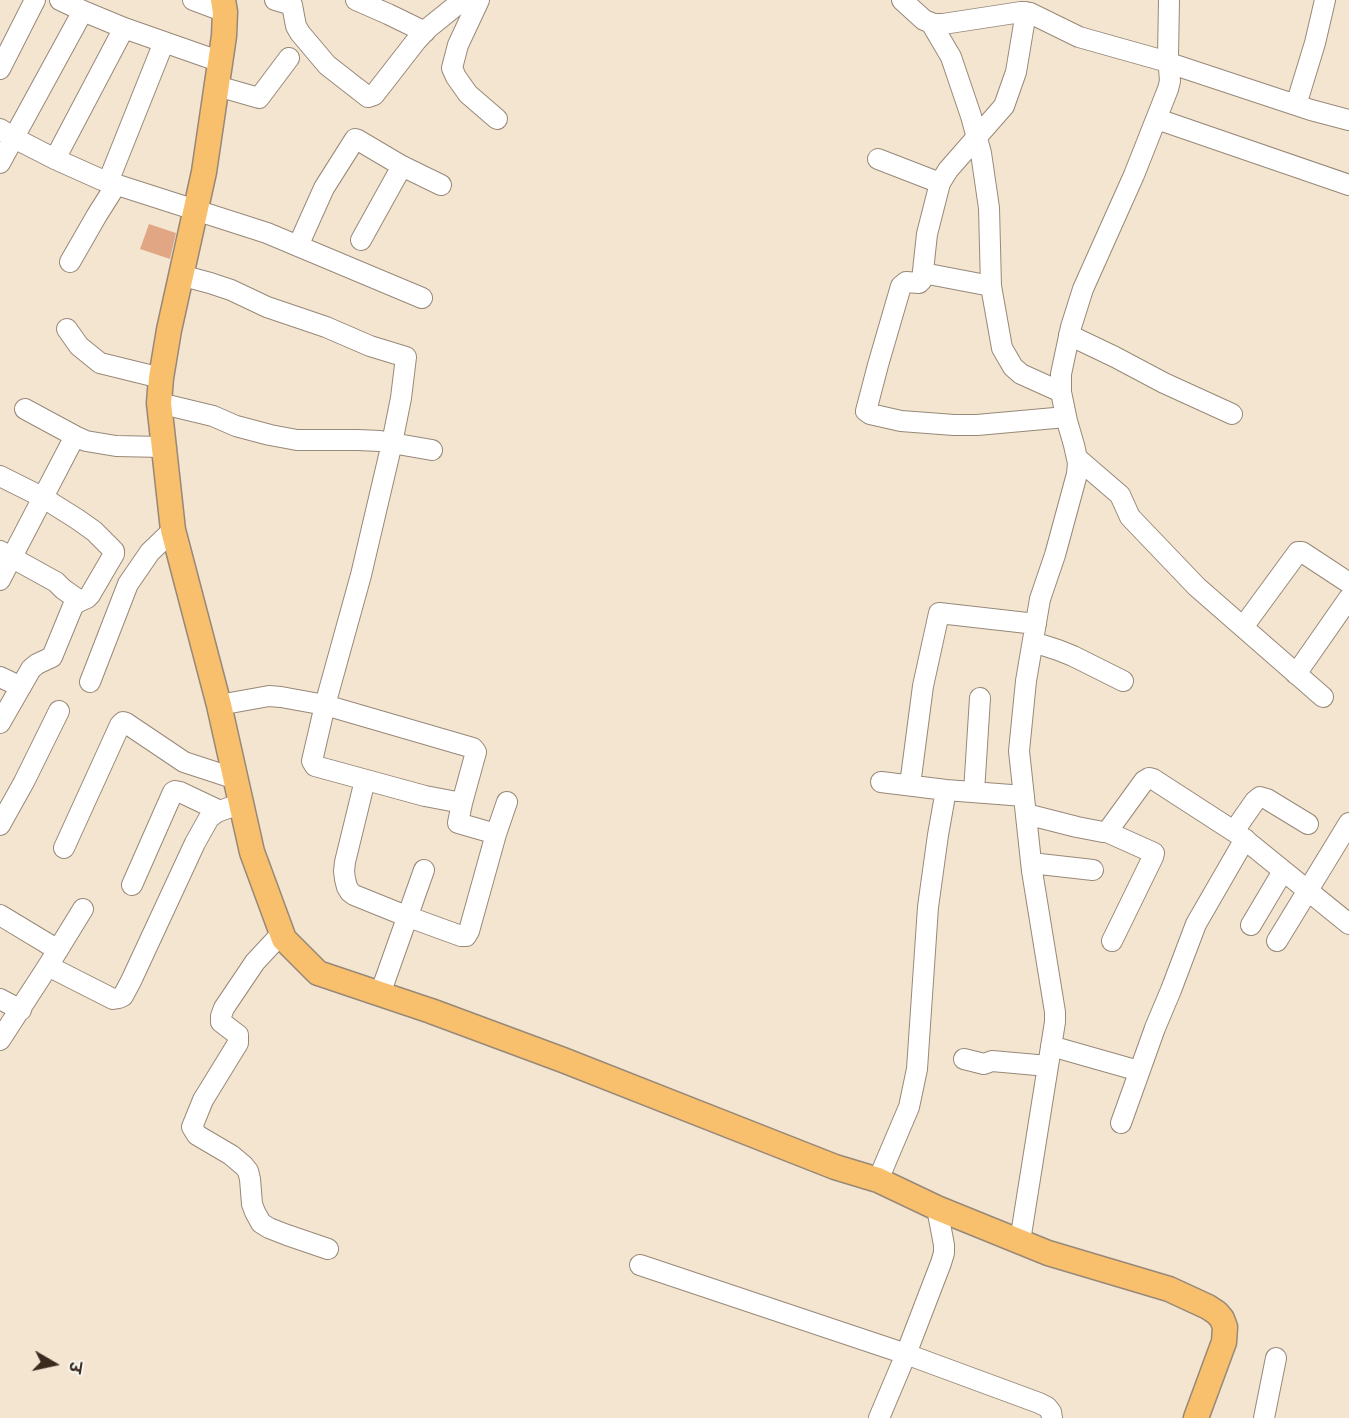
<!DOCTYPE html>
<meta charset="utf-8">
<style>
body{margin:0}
#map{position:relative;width:1349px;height:1418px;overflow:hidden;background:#f4e5d1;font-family:"Gochi Hand","Playpen Sans Deva",sans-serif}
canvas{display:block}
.north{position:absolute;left:24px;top:1334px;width:60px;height:60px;-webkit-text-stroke:4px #f6f6f2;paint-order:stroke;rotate:99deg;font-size:16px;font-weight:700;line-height:24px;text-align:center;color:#3b2a1e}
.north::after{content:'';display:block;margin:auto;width:21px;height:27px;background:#3b2a1e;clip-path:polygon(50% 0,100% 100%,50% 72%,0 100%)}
</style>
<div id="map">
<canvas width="1349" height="1418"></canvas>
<div class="north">उ</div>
</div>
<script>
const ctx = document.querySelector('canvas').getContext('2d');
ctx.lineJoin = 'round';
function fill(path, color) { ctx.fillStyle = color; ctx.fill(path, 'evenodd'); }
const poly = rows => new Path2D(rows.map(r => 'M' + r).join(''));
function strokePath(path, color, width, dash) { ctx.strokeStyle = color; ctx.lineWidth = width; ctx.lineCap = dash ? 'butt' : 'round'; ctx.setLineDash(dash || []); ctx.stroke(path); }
fill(poly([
 [149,224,176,233,170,259,140,249]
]), '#e1a785');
const minor = poly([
 [60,0,83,11,124,28,221,62],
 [193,0,225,12],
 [275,0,292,5,296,26,300,33,327,65,368,97,374,95,416,41,427,29,463,0],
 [356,0,388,14,425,32],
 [479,0,458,45,452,68,456,77,468,94,497,119],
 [902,0,924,20,934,24,943,24,1021,12,1030,13,1079,37,1168,62,1169,63,1311,110,1349,120],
 [1026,12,1016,72,1004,106,948,170,940,183,927,234,922,280,919,283,906,282,901,286,878,365,866,411,870,414,901,421,954,425,977,425,1066,417],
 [931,23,951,57,971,116,981,153,989,208,991,286,1002,348,1013,367,1021,374,1061,392],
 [0,69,35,0],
 [217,86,259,98,289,58],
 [1296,105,1315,43,1325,0],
 [1157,119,1349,185],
 [0,129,14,138,55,159,102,180,267,233,422,298],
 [55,159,124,28],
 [878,159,940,183],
 [0,163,83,11],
 [108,182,164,42],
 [361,240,402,166],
 [298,246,324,188,355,139,358,140,402,166,441,185],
 [70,262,97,215,116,185],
 [923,273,991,286],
 [180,275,210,283,231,290,267,307,326,327,370,346,406,357,401,398,392,443,361,575,325,705,312,761,315,766,425,796,462,803],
 [67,329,79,346,100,363,161,378],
 [1069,335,1115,357,1164,383,1232,414],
 [159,403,213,416,236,426,270,435,297,440,358,440,380,441,432,450],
 [25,409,75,436,86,441,116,446,163,447],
 [1077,458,1120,495,1130,517,1197,587,1323,697],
 [0,476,42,497,77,519,94,531,114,551,114,554,90,595,87,598,78,602,73,606,52,657,37,664,31,669,0,723],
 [0,551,56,582,63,589,80,601],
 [0,580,75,436],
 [1243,627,1298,552,1302,552,1349,583],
 [1033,642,1058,650,1073,656,1123,681],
 [1296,674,1349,598],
 [0,677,21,687],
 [90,682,128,584,150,552,173,530],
 [219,705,269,696,281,697,325,705,473,748,476,752,462,803,458,823,496,834],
 [365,780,345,862,344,871,345,879,347,887,350,892,354,895,406,916,461,936,466,936,469,931,496,834,507,802],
 [881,782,946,790,1024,796],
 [910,785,923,686,939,613,1036,624],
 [974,792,980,698],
 [1026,814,1077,827,1103,832,1107,832,1144,781,1149,778,1153,779,1238,834,1349,924],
 [0,825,24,782,59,711],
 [1234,831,1255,801,1260,797,1267,799,1308,824],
 [1107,832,1154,853,1153,857,1112,941],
 [64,848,120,725,123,722,126,723,184,762,236,779],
 [1031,863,1093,870],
 [132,885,173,792,175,791,180,792,220,811],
 [0,915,58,950],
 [1251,925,1283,871],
 [282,933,255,962,224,1008,221,1016,221,1022,238,1035,238,1043,203,1100,192,1127,197,1135,231,1155,244,1166,248,1171,250,1179,252,1204,255,1212,261,1223,269,1228,287,1235,328,1249],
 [1277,941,1349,823],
 [48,966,113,999,119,998,123,996,131,981,195,843,209,818,217,812,242,803],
 [380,994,424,870],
 [0,999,21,1010],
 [0,1040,48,966,83,909],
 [1051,1046,1139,1071],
 [964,1059,984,1064,992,1061,1048,1066],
 [1121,1123,1155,1028,1171,990,1196,924,1245,839],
 [878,1180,909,1107,917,1069,928,907,938,835,946,790],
 [1020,1241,1055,1022,1055,1012,1032,871,1019,751,1026,681,1040,599,1055,555,1077,474,1078,463,1074,445,1067,421,1061,392,1061,374,1071,327,1083,289,1134,175,1168,89,1170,81,1168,57,1169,0],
 [640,1265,906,1354,1039,1403,1047,1407,1051,1412,1052,1418],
 [879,1418,906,1354,941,1263,944,1253,944,1245,937,1208],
 [1264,1418,1276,1358]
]);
const major = poly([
 [223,0,225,12,224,36,204,172,169,330,161,378,159,403,173,530,219,705,252,852,284,939,318,973,431,1011,563,1060,835,1167,878,1180,937,1208,1048,1253,1169,1289,1208,1307,1217,1313,1222,1319,1225,1327,1224,1342,1196,1418]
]);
strokePath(minor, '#988878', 22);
strokePath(major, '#988878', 27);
strokePath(minor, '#fff', 20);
strokePath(major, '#f8bf6c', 24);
</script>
